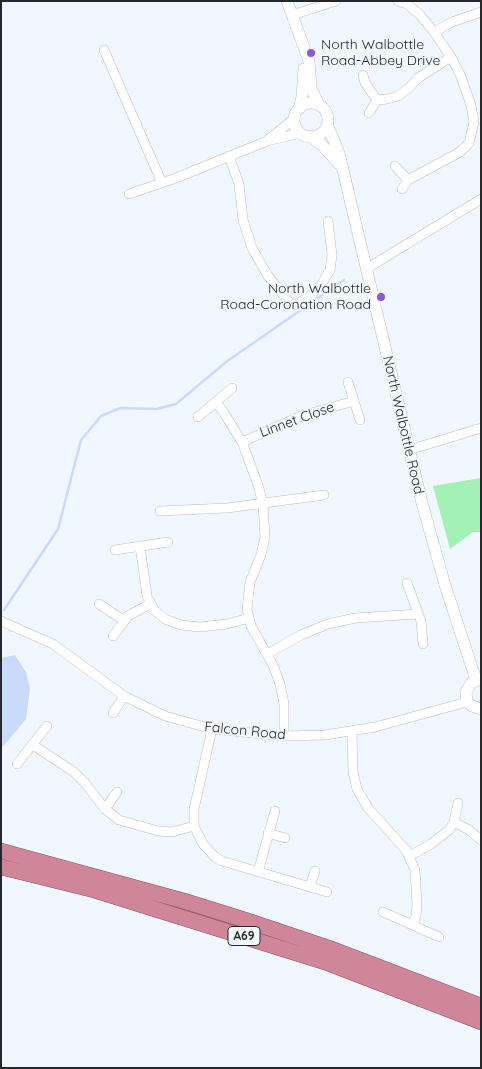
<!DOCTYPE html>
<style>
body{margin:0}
#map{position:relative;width:482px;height:1069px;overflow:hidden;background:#f1f7ff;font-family:Quicksand,sans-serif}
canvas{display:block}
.frame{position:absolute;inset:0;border:2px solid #25272a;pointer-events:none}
</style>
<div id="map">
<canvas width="482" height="1069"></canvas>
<div class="frame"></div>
</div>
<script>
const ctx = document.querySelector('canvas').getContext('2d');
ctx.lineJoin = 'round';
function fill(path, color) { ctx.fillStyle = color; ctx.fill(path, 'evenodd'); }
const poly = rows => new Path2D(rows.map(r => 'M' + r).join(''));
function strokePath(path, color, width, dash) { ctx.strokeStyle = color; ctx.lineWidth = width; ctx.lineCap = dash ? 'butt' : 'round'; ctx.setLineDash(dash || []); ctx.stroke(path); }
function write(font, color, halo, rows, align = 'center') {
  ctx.font = font + ' Quicksand,sans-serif'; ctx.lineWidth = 4; ctx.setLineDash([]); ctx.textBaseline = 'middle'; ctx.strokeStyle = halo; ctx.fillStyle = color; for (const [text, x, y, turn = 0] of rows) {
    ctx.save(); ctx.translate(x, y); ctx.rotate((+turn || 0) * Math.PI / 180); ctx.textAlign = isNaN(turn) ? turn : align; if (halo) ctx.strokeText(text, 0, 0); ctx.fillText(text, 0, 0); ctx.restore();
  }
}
fill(poly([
 [481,478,481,532,473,532,450,549,433,486]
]), '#a3f1b5');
fill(poly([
 [15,655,26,672,30,689,26,719,1,749,1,658]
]), '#c9dafa');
strokePath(poly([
 [4,610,58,529,81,440,101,416,120,408,157,409,176,404,226,362,344,280]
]), '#c9dafa', 2.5);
const minor = poly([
 [398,1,407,4,420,15,434,32,451,57,460,74,471,105,474,122,469,143,460,152,408,180],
 [292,15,336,1],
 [434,32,452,22,481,12],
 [104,50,162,183],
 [363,75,365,83,377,100,369,113],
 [377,100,387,99,398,96,409,88,418,78,451,57],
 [269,139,295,118],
 [229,156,239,184,243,220,252,248,268,276,290,303,295,305,310,296,321,285,330,270,332,255,328,221],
 [395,166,408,180,402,189],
 [129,194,176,178,267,141,301,133],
 [366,269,481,199],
 [348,382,360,420],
 [216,402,224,413,242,442,258,485,263,504,265,537,261,555,250,582,247,609,251,626,273,665,280,684,284,704,284,736],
 [198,417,232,388],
 [242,442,301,416,354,401],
 [409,450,481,428],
 [160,511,227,508,324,495],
 [140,546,147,596,154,610,165,619,181,625,200,627,227,624,249,618],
 [115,550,168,542],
 [407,583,421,621,423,644],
 [99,604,123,620],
 [1,621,53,644,124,696,165,716,212,729,284,736,325,735,375,727,467,702],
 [113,636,128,616,150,604],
 [267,654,301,635,328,624,355,618,418,614],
 [113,713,124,696],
 [212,729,194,809,194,826,203,844,215,857,222,861,327,892],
 [352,731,353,772,357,789,368,808,406,850,415,870,417,905,416,916,413,925],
 [33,745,74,772,85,783,105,809,119,820,158,831,172,832,194,826],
 [17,764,47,726],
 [105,809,117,792],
 [454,822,469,830,481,840],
 [268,833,285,838],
 [410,856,431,844,449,830,454,822,458,803],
 [258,872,275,811],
 [310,886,315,871],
 [383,912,439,937]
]);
const tertiary = poly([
 [287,1,309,61,311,88,319,105],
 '294 120a17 17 0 1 1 34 0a17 17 0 1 1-34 0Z',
 [299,109,302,97,304,69],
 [327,124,339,153,422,503,445,585,476,680],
 [310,136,322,145,341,166],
 [481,679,471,683,466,692,467,702,472,706,481,709]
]);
const trunk = poly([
 [1,851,184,901,248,921,329,948,481,1006],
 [1,867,94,890,325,962,481,1022]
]);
strokePath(minor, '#b8bdc5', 10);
strokePath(tertiary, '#b8bdc5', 12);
strokePath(trunk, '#8a5161', 16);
strokePath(minor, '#fff', 9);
strokePath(tertiary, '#fff', 11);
strokePath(trunk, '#ce8698', 15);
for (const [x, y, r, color] of [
 [311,53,5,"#8b59d1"],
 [381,297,5,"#8b59d1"]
]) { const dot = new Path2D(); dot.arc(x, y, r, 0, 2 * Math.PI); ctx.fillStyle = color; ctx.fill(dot); strokePath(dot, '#f1f7ff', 2); }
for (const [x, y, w] of [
 [244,936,32]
]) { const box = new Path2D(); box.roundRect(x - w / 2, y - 9.5, w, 19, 4); ctx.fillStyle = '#f1f7ff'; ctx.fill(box); strokePath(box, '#25272a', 1); }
write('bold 12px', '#25272a', null, [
 ["A69",244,936]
]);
write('14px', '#25272a', '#f1f7ff', [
 ["North Walbottle",321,45],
 ["Road-Abbey Drive",321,61],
 ["North Walbottle",371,289,"right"],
 ["Road-Coronation Road",371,305,"right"]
], 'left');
write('14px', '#25272a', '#f1f7ff', [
 ["Linnet Close",297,420,-20],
 ["North Walbottle Road",403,425,77],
 ["Falcon Road",245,731,6]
]);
</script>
